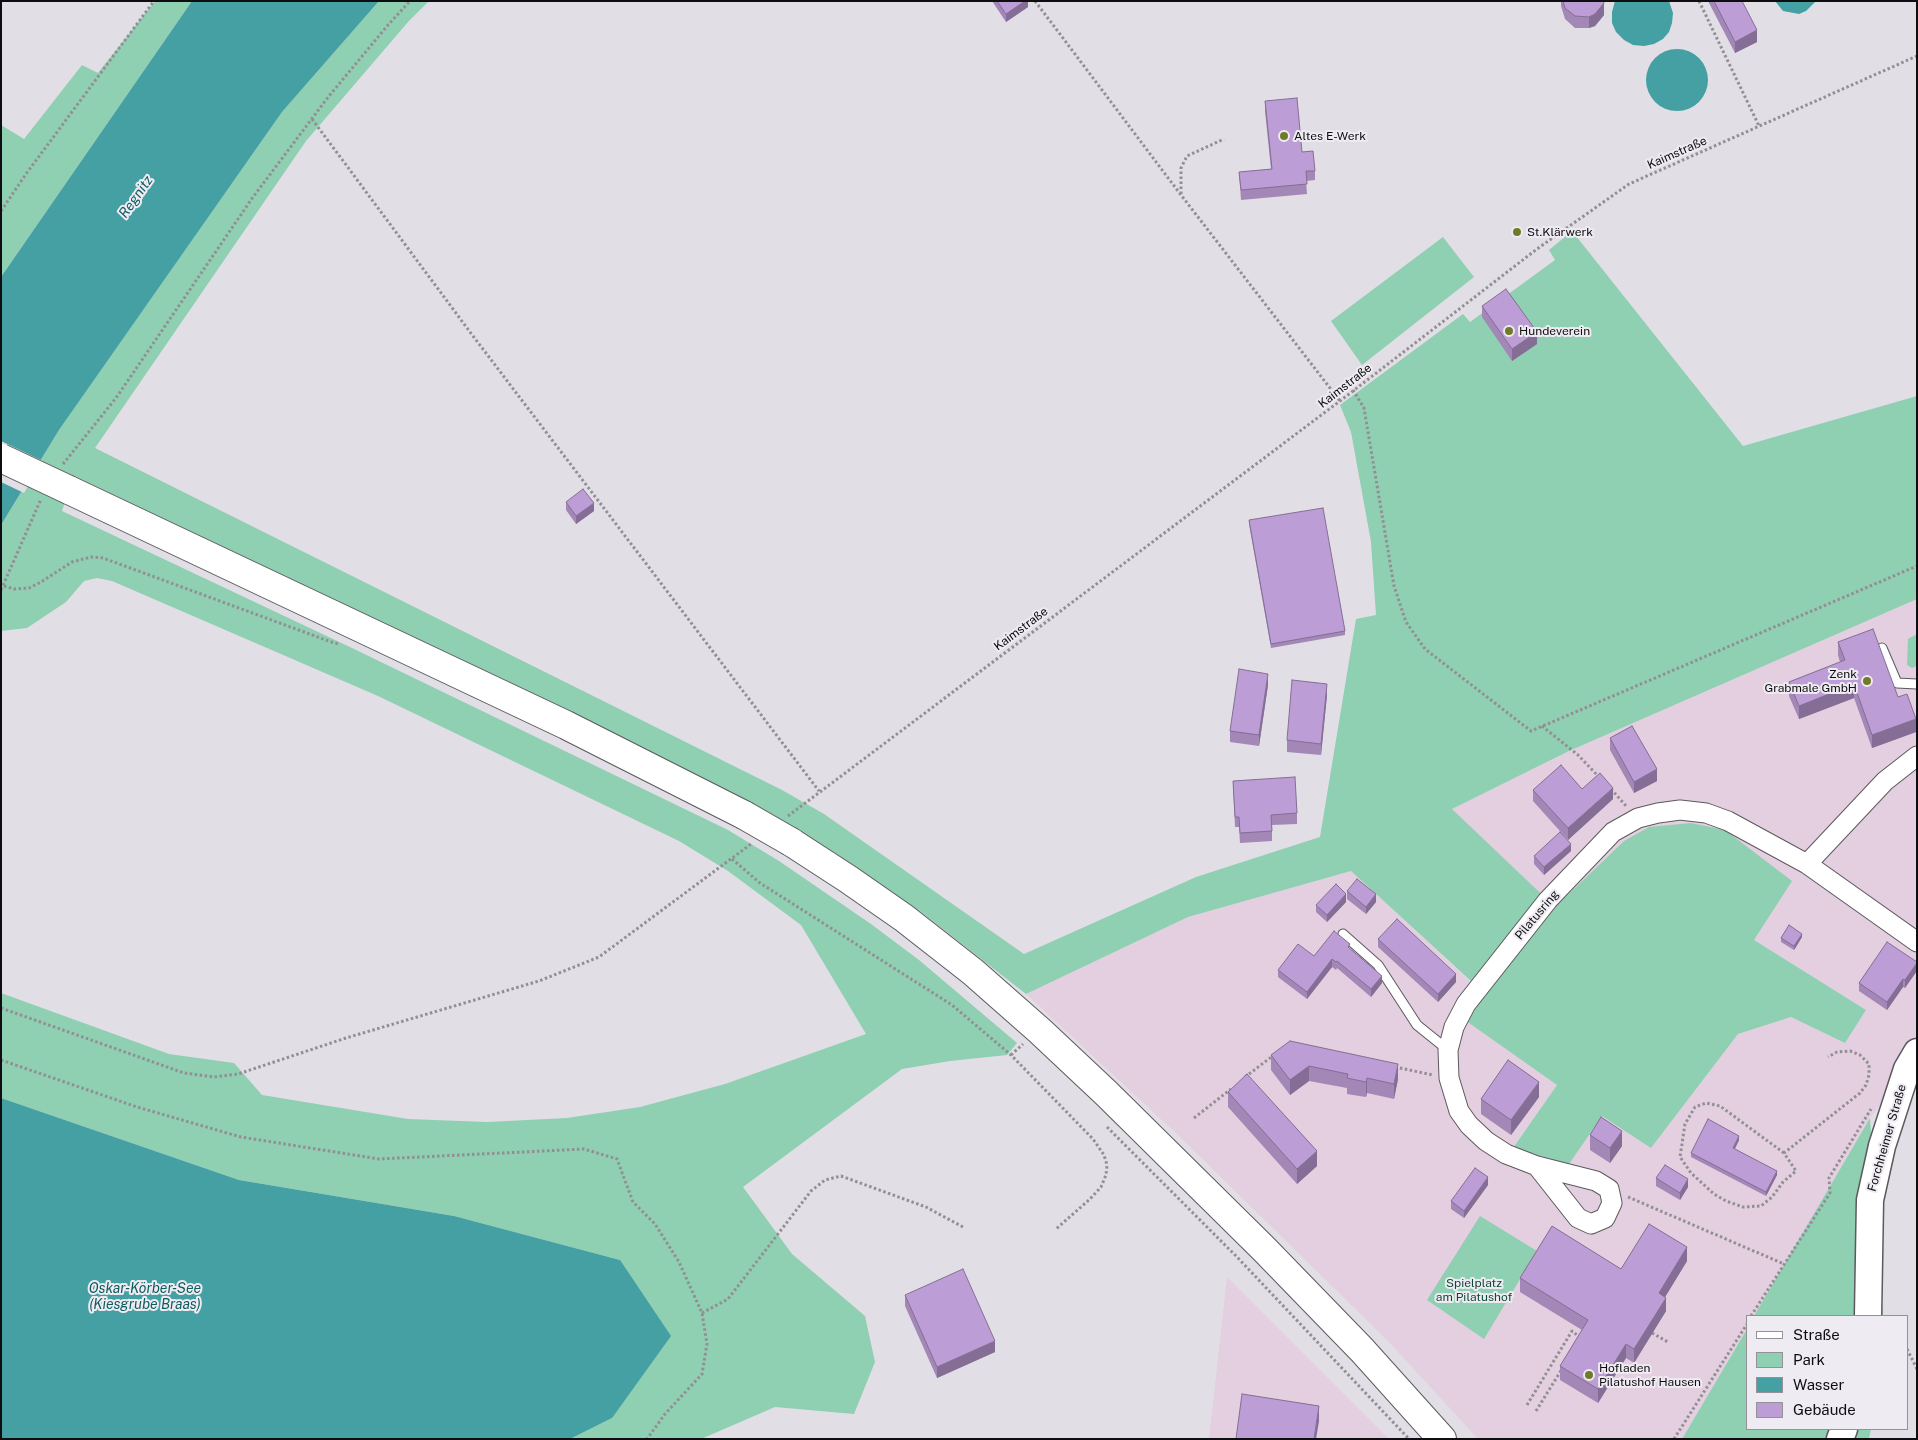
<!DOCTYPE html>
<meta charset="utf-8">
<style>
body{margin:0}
#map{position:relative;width:1918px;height:1440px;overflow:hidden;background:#e2dee5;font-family:"Public Sans",sans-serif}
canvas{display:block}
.frame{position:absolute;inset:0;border:2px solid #0e0d0f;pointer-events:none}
.legend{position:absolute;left:1746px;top:1315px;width:162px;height:115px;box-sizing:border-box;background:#efebf2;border:1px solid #959297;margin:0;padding:6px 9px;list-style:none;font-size:15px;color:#0e0d0f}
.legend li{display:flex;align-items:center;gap:10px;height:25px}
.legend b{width:25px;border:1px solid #959297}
</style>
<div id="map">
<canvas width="1918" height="1440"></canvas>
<div class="frame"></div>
<ul class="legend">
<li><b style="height:6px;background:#fff"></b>Straße</li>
<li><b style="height:14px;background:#8fcfb2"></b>Park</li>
<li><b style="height:14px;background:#44a0a2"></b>Wasser</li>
<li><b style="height:14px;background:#bd9dd5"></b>Gebäude</li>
</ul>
</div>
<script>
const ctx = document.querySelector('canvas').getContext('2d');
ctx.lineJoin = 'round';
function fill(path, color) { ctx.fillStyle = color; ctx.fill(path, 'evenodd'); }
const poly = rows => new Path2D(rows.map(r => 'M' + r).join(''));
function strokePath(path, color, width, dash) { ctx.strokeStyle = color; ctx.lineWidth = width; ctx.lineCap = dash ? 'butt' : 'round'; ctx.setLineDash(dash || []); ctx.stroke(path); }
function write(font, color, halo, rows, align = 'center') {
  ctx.font = font + ' "Public Sans",sans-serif'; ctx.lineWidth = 4; ctx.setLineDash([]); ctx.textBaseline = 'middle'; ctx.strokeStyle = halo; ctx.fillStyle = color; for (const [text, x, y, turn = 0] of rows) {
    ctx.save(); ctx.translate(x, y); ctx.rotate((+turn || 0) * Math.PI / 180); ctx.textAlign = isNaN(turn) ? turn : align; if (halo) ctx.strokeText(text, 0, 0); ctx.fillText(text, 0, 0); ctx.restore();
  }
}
fill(poly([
 [1917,599,1917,1055,1908,1070,1870,1118,1754,1316,1747,1316,1747,1329,1682,1439,1478,1439,1390,1343,1177,1134,1026,994,1188,917,1351,871,1484,994,1463,1018,1557,1085,1513,1147,1602,1116,1651,1148,1738,1034,1791,1017,1845,1043,1866,1010,1754,940,1624,841,1555,907,1452,809,1569,751],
 [1227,1277,1389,1439,1209,1439]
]), '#e3cfdf');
fill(poly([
 [155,1,192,1,1,277,1,125,24,139,82,65,98,73],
 [379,1,429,1,408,22,306,141,95,448,782,790,824,814,1024,954,1196,877,1320,837,1356,619,1376,615,1371,542,1351,432,1340,405,1463,314,1470,322,1555,260,1549,250,1572,231,1743,446,1917,396,1917,599,1569,751,1452,809,1555,907,1624,841,1649,827,1691,823,1725,830,1792,881,1754,940,1866,1010,1845,1043,1791,1017,1738,1034,1651,1148,1602,1116,1569,1164,1513,1148,1557,1085,1462,1018,1484,993,1351,871,1188,917,1026,994,921,912,810,838,591,722,74,476,62,511,352,648,728,830,779,861,871,924,919,960,1017,1043,1007,1055,950,1061,902,1069,743,1187,792,1254,865,1316,875,1362,854,1414,775,1407,701,1439,570,1439,612,1418,620,1260,454,1216,239,1180,1,1098,1,993,169,1054,234,1063,262,1095,408,1119,487,1122,567,1118,640,1107,725,1084,866,1034,801,925,728,871,679,841,378,696,112,581,97,578,84,581,66,602,27,628,1,631,1,525,59,430,282,112],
 [1443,237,1474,277,1362,365,1331,321],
 [1917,634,1917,666,1912,668,1907,665,1908,639],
 [1870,1118,1883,1316,1754,1316],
 [1480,1216,1537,1251,1484,1339,1427,1300],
 [1747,1329,1747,1429,1871,1429,1869,1439,1682,1439]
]), '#8fcfb2');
fill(poly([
 [192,1,379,1,282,112,59,430,1,525,1,277],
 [1615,1,1669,1,1673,13,1672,23,1669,32,1663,39,1654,44,1644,46,1633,45,1624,40,1616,32,1612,23,1612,12],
 [1775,1,1816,1,1806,11,1799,14,1783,11],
 '1646 80a31 31 0 1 1 62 0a31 31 0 1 1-62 0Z',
 [1,1098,239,1180,454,1216,620,1260,671,1336,612,1418,570,1439,1,1439]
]), '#44a0a2');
fill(poly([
 [1,441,43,461,24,493,1,482]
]), '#e2dee5');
const lane = poly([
 [1882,648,1897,683,1917,684],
 [1343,934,1378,965,1417,1025,1448,1050]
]);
const street = poly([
 [1807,864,1885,781,1917,756],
 [1537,1166,1578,1218,1591,1224,1605,1218,1612,1203,1609,1189,1596,1181,1537,1166,1506,1154,1486,1141,1469,1125,1459,1111,1449,1078,1448,1050,1454,1027,1466,1004,1548,900,1613,832,1638,818,1658,813,1680,810,1706,813,1728,821,1807,864,1917,942]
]);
const secondary = poly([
 [1868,1316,1870,1200,1882,1146,1907,1069,1917,1052],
 [1840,1439,1844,1429]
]);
const primary = poly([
 [69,490,566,725,744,815],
 [791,842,848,879,904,918,973,972,1040,1031,1106,1093,1264,1249,1362,1350,1442,1439]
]);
strokePath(lane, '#5c595e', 11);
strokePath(street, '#5c595e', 21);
strokePath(secondary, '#5c595e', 29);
strokePath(primary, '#5c595e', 30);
strokePath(poly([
 [1035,1,1181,195,1340,401],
 [1699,1,1759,126],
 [312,119,473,336,819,791],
 [1181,194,1181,168,1187,156,1224,139],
 [1,211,26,174,154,1],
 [1353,390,1364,408,1394,586,1406,622,1425,649,1531,731,1917,566],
 [63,464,116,398,253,197,329,96,388,25,410,1],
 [4,586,14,589,29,588,41,582,72,562,91,557,103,558,334,643,340,644],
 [1,590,41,499],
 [1542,726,1578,755,1600,778],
 [1611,789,1627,807],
 [788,816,1340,401,1537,249,1629,184,1917,56],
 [732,859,760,883,952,1005,1011,1055,1093,1139,1104,1155,1107,1165,1106,1175,1101,1187,1090,1199,1056,1229],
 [1,1008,184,1073,214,1077,238,1074,346,1038,539,981,599,957,751,844],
 [1011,1055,1023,1044],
 [1,1060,137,1107,241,1137,379,1159,584,1149,617,1159,633,1202,655,1224,679,1262,702,1313,707,1344,702,1374,665,1414,647,1439],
 [1395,1067,1433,1075],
 [1245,1077,1274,1055],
 [1194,1118,1231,1089],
 [1107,1127,1237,1257,1409,1439],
 [1784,1153,1720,1106,1706,1103,1695,1107,1685,1124,1680,1157,1691,1173,1714,1194,1726,1201,1743,1207,1761,1206,1772,1197,1783,1182,1796,1171,1784,1153,1860,1093,1866,1085,1869,1075,1869,1064,1860,1055,1850,1051,1837,1052,1828,1057],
 [1628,1197,1784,1264],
 [702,1313,728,1299,811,1191,825,1180,841,1176,926,1207,963,1227],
 [1751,1316,1830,1193,1829,1178,1871,1109],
 [1652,1333,1668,1342],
 [1907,1349,1917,1369],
 [1527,1405,1572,1331,1581,1338],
 [1536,1411,1562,1369],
 [1674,1439,1747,1324]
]), '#928f94', 3, [2.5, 2.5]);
strokePath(lane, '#fff', 9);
strokePath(street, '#fff', 19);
strokePath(secondary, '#fff', 26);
strokePath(primary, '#fff', 28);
const primaryBridge = poly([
 [1,458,69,490],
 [744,815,791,842]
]);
strokePath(primaryBridge, '#5c595e', 30, []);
strokePath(primaryBridge, '#fff', 28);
fill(poly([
 [992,1,1028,1,1028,7,1006,22],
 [1561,1,1604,1,1604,15,1595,26,1589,28,1575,28,1565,19,1561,6],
 [1708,1,1742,1,1757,42,1735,53],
 [1265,101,1302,152,1315,171,1315,180,1306,181,1307,194,1241,200,1239,172,1271,169,1265,111],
 [1482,306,1537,344,1512,361,1482,317],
 [566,502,594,511,576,524,566,510],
 [1249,520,1345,631,1345,635,1271,648,1249,524],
 [1838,642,1898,697,1916,732,1872,748,1854,698,1799,719,1789,696,1789,682,1840,662,1838,655],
 [1268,685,1259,746,1230,742,1230,731],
 [1327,695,1321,755,1287,752,1287,740],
 [1610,738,1657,781,1634,793,1610,750],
 [1233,781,1297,813,1297,824,1272,825,1272,841,1240,843,1239,827,1235,827],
 [1582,789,1613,799,1568,840,1533,801,1533,790],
 [1571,851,1544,875,1534,864,1534,856],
 [1347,891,1376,902,1366,914,1347,899],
 [1346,902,1327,922,1316,912,1316,905],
 [1802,937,1794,950,1781,942,1781,938],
 [1378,939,1456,982,1438,1002,1378,947],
 [1350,949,1382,983,1371,997,1337,968,1336,970,1332,967,1307,999,1278,977,1278,970,1314,956],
 [1917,962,1905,988,1903,987,1887,1010,1859,991,1859,983],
 [1271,1055,1398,1079,1394,1099,1367,1093,1366,1097,1347,1094,1347,1088,1309,1081,1290,1095,1271,1070],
 [1228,1092,1317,1166,1297,1184,1228,1107],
 [1539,1097,1511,1135,1481,1114,1481,1099],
 [1590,1135,1622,1146,1610,1163,1590,1150],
 [1739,1140,1735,1149,1777,1175,1766,1196,1691,1157,1691,1153],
 [1656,1178,1688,1187,1680,1200,1656,1186],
 [1488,1185,1464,1218,1451,1209,1451,1201],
 [1687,1261,1665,1297,1666,1311,1634,1363,1626,1358,1598,1403,1560,1380,1560,1366,1582,1330,1520,1292,1520,1278,1621,1269],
 [905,1295,995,1352,937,1378,905,1306]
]), '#a387b7');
fill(poly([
 [1025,1,1028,1,1028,7,1006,22,1006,14],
 [1604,1,1604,15,1595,26,1589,28,1589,17],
 [1757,30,1757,42,1735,53,1735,42],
 [1537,332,1537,344,1512,361,1512,349],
 [594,503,594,511,576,524,576,516],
 [1268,674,1268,685,1259,746,1259,735],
 [1327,684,1327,695,1321,755,1321,744],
 [1854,684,1854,698,1799,719,1799,706],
 [1916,719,1916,732,1872,748,1872,735],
 [1657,769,1657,781,1634,793,1634,782],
 [1613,788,1613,799,1568,840,1568,828],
 [1571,844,1571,851,1544,875,1544,867],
 [1346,894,1346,902,1327,922,1327,915],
 [1376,894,1376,902,1366,914,1366,907],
 [1802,934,1802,937,1794,950,1794,946],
 [1332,959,1332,967,1307,999,1307,992],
 [1917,963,1917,971,1905,988,1905,980],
 [1456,974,1456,982,1438,1002,1438,994],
 [1382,976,1382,983,1371,997,1371,989],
 [1903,979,1903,987,1887,1010,1887,1002],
 [1398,1064,1398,1079,1394,1099,1394,1084],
 [1309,1066,1309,1081,1290,1095,1290,1080],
 [1367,1078,1367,1093,1366,1097,1366,1082],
 [1539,1082,1539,1097,1511,1135,1511,1120],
 [1622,1131,1622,1146,1610,1163,1610,1148],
 [1739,1136,1739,1140,1733,1152,1733,1148],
 [1317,1151,1317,1166,1297,1184,1297,1169],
 [1777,1171,1777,1175,1766,1196,1766,1192],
 [1488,1177,1488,1185,1464,1218,1464,1211],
 [1688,1179,1688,1187,1680,1200,1680,1193],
 [1687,1247,1687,1261,1659,1307,1659,1293],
 [1666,1298,1666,1311,1634,1363,1634,1349],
 [995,1341,995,1352,937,1378,937,1367],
 [1626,1344,1626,1358,1598,1403,1598,1389],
 [1319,1406,1319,1421,1316,1439,1314,1439]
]), '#846e95');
const building = poly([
 [997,1,1025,1,1006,14,997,1],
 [1563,1,1604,1,1604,3,1595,14,1589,17,1575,16,1565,8,1563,1],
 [1714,1,1742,1,1757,30,1735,42,1714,1],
 [1297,98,1302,152,1313,151,1315,171,1306,171,1307,184,1241,190,1239,172,1272,169,1265,101,1297,98],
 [1506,289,1537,332,1512,349,1482,306,1506,289],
 [583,489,594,503,576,516,566,502,583,489],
 [1323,508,1345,631,1271,644,1249,520,1323,508],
 [1873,629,1898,697,1907,694,1916,719,1872,735,1854,684,1799,706,1789,682,1845,660,1838,642,1873,629],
 [1239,669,1268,674,1259,735,1230,731,1239,669],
 [1292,680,1327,684,1321,744,1287,740,1292,680],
 [1632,726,1657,769,1634,782,1610,738,1632,726],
 [1561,765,1582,789,1600,773,1613,788,1568,828,1533,790,1561,765],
 [1295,777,1297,813,1271,815,1272,831,1240,833,1239,817,1235,817,1233,781,1295,777],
 [1560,832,1571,844,1544,867,1534,856,1560,832],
 [1357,879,1376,894,1366,907,1347,891,1357,879],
 [1336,884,1346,894,1327,915,1316,905,1336,884],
 [1397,919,1456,974,1438,994,1378,939,1397,919],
 [1789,925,1802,934,1794,946,1781,938,1789,925],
 [1334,931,1350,944,1348,947,1382,976,1371,989,1337,961,1336,962,1332,959,1307,992,1278,970,1298,944,1314,956,1334,931],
 [1887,942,1917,962,1917,963,1905,980,1903,979,1887,1002,1859,983,1887,942],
 [1290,1041,1398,1064,1394,1084,1367,1078,1366,1082,1347,1078,1348,1074,1309,1066,1290,1080,1271,1055,1290,1041],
 [1508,1060,1539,1082,1511,1120,1481,1099,1508,1060],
 [1247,1074,1317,1151,1297,1169,1228,1092,1247,1074],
 [1601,1117,1622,1131,1610,1148,1590,1135,1601,1117],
 [1708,1119,1739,1136,1733,1148,1777,1171,1766,1192,1691,1153,1708,1119],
 [1665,1165,1688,1179,1680,1193,1656,1178,1665,1165],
 [1475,1168,1488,1177,1464,1211,1451,1201,1475,1168],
 [1649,1224,1687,1247,1659,1293,1666,1298,1634,1349,1626,1344,1598,1389,1560,1366,1588,1320,1520,1278,1552,1226,1621,1269,1649,1224],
 [963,1269,995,1341,937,1367,905,1295,963,1269],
 [1242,1394,1319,1406,1314,1439,1236,1439,1242,1394]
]);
fill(building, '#bd9dd5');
strokePath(building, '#846e95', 1);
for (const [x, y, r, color] of [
 [1284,136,5,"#6f7b28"],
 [1517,232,5,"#6f7b28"],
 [1509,331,5,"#6f7b28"],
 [1867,681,5,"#6f7b28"],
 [1589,1375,5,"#6f7b28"]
]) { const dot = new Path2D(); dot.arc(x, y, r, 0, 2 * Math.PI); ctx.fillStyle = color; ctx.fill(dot); strokePath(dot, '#efebf2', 2); }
write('12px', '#0e0d0f', '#efebf2', [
 ["Altes E-Werk",1294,136],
 ["St.Klärwerk",1527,232],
 ["Hundeverein",1519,331],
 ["Zenk",1857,674,"right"],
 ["Grabmale GmbH",1857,688,"right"],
 ["Hofladen",1599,1368],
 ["Pilatushof Hausen",1599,1382]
], 'left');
write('12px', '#0e0d0f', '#efebf2', [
 ["Kaimstraße",1677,153,-24],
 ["Kaimstraße",1345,386,-38],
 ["Kaimstraße",1021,629,-37],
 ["Pilatusring",1537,915,-50],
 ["Forchheimer Straße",1887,1138,-74]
]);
write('12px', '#0d4a35', '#efebf2', [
 ["Spielplatz",1474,1283],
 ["am Pilatushof",1474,1297]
]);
write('italic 14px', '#0c5c5e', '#efebf2', [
 ["Regnitz",136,197,-55],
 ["Oskar-Körber-See",145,1289],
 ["(Kiesgrube Braas)",145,1305]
]);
</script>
